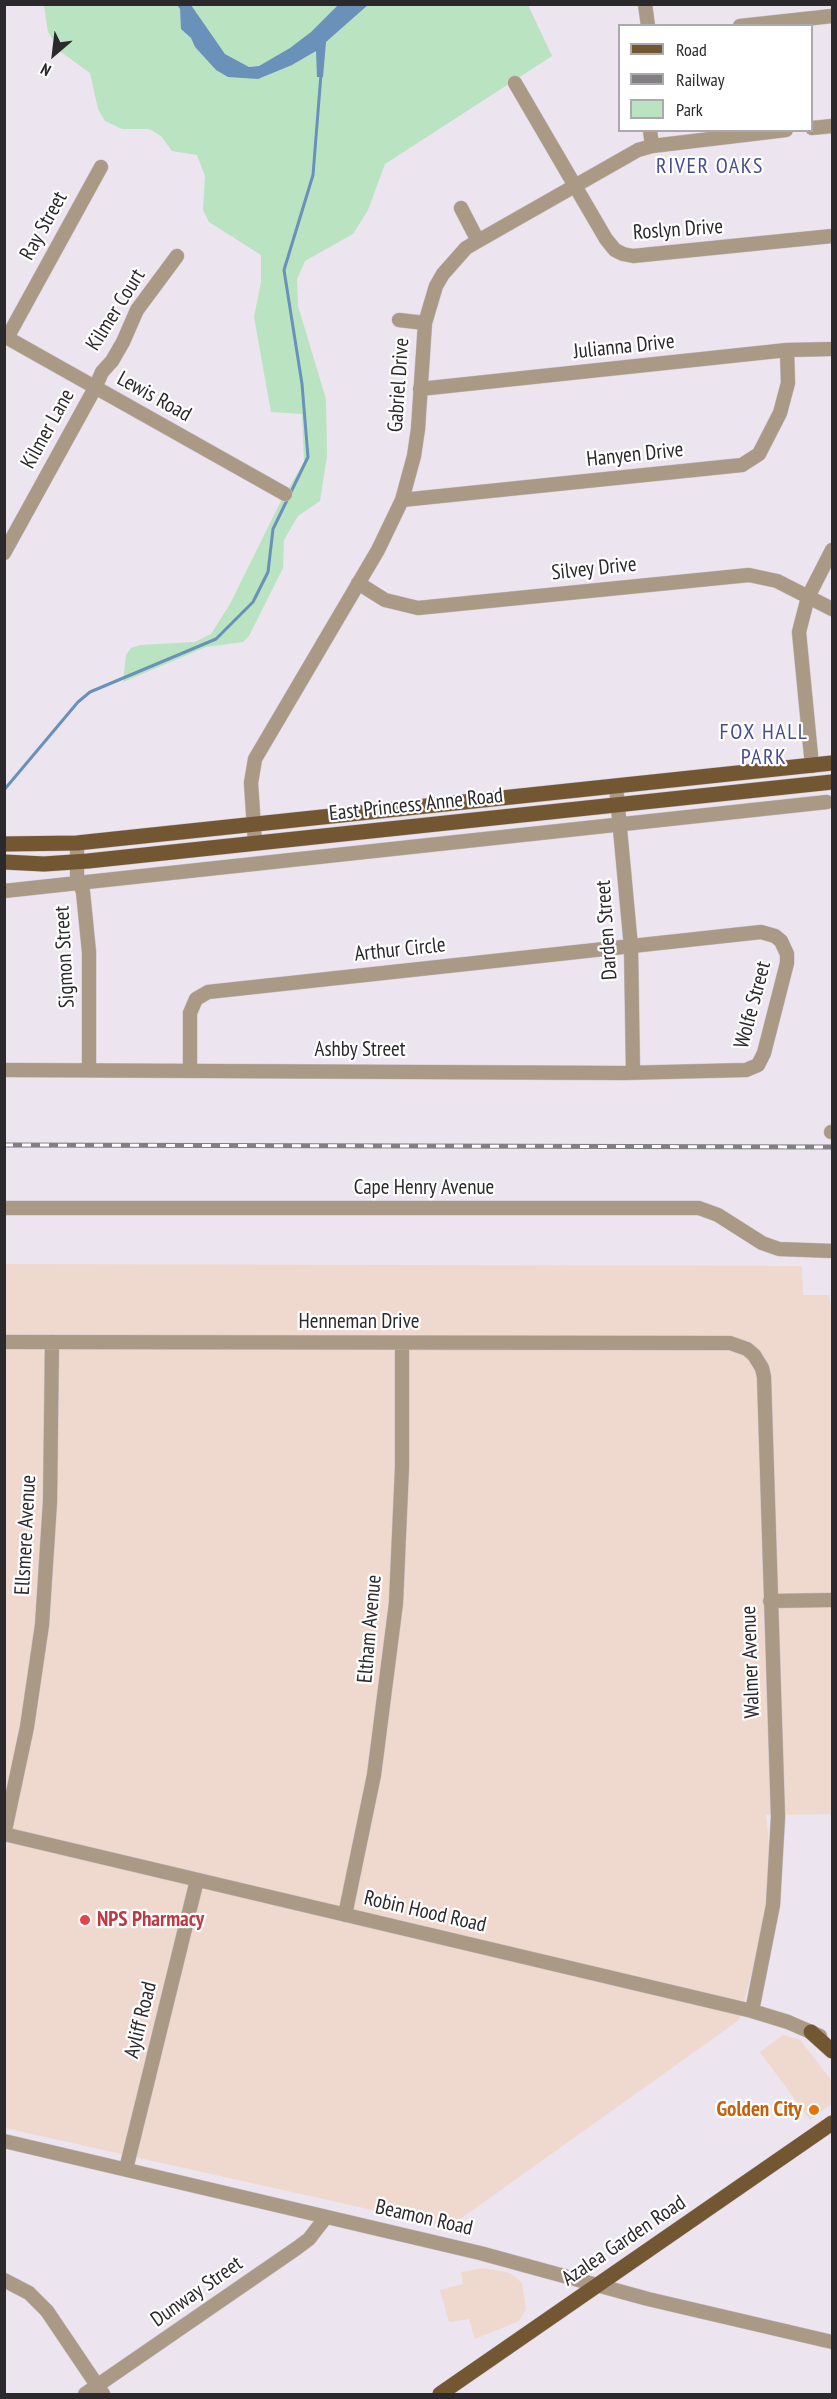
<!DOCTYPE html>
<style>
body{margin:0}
#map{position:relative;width:837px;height:2399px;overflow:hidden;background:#ece4ee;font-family:"PT Sans Narrow",sans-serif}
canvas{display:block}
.frame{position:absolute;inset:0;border:6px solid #2c292d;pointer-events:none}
.legend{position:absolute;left:618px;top:24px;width:195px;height:108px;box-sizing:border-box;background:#fff;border:2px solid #aba9ab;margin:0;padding:8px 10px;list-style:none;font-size:18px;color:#2c292d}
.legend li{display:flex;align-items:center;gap:12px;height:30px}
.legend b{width:30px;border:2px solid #aba9ab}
.north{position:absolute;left:24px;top:24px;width:60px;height:60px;-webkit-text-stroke:4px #fff;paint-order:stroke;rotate:208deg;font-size:16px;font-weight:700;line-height:24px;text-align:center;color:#2c292d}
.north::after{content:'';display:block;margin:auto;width:21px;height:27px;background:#2c292d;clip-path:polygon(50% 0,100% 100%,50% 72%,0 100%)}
</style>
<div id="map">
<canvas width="837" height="2399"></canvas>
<div class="frame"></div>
<ul class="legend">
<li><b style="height:8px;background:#735732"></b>Road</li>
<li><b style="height:8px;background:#837d84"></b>Railway</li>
<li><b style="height:16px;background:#b9e3c1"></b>Park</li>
</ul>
<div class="north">N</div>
</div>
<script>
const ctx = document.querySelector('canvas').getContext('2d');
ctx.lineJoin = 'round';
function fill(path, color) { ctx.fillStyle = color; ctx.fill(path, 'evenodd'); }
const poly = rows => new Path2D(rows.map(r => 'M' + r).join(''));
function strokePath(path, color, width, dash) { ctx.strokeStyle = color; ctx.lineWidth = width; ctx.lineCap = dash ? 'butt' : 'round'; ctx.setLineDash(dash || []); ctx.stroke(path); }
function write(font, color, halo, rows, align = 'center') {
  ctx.font = font + ' "PT Sans Narrow",sans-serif'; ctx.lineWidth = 4.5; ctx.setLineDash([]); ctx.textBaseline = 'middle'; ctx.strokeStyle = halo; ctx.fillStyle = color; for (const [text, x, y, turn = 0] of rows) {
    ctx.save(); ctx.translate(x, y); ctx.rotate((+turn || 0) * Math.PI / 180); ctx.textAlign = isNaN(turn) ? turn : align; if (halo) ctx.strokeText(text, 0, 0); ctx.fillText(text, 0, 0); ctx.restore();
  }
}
fill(poly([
 [5,1264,802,1266,803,1295,829,1295,832,1313,832,1814,766,1815,771,1867,761,1939,739,2020,449,2227,5,2128],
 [783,2035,800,2040,832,2081,832,2103,810,2120,760,2052],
 [483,2268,510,2273,522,2283,526,2309,519,2321,475,2339,469,2319,449,2322,440,2290,463,2284,461,2272]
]), '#efd8cd');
fill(poly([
 [44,5,177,5,180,9,182,29,191,38,195,47,216,70,292,65,317,50,317,77,326,42,368,5,528,5,552,56,385,164,368,210,353,234,305,261,297,279,298,306,326,399,327,456,320,501,298,516,284,540,283,568,249,636,243,642,206,647,123,682,126,655,131,648,140,645,195,642,211,634,230,604,280,503,304,462,302,414,271,412,254,317,261,282,261,255,209,222,203,210,205,176,197,155,172,151,161,136,149,129,122,129,105,121,98,109,90,73,61,52,48,32],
 [191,5,338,5,311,32,290,49,259,66,249,67,225,54]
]), '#b9e3c1');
fill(poly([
 [177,5,191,5,225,54,249,67,259,66,290,48,311,32,338,5,368,5,326,42,323,77,317,77,316,51,292,65,258,79,228,77,216,70,195,47,191,38,181,29,180,9]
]), '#6991ba');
strokePath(poly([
 [4,790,78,702,90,692,216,639,253,602,268,572,273,529,308,457,302,384,284,270,313,175,321,74]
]), '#6991ba', 3);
const minor = poly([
 [645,4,648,26],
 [740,26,832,16],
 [515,83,606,239,615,250,623,254,633,256,832,236],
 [812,128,832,126],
 [650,130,652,146],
 [461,208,478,241],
 [399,320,425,323],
 [4,336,285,494],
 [7,338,101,167],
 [420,389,787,350,832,349],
 [402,500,742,465,759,454,780,413,788,383,787,350],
 [4,553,95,388,102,372,112,361,123,342,137,310,177,256],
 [358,583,385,600,418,608,749,575,777,581,832,609],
 [812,766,799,632,808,597,832,550],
 [616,786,631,947,633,1072],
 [77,843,77,876,83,892,89,952,89,1070],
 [255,843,251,783,255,759,378,550,402,500,414,456,418,429,425,323,436,286,443,274,466,248,478,241,638,150,652,146,786,130],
 [4,891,827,802],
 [4,1070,623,1073,746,1070,758,1065,764,1053,787,963,787,954,781,941,775,936,761,932,208,992,196,999,190,1013,190,1070],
 [831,1132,832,1132],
 [4,1208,699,1208,718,1215,762,1243,779,1249,832,1251],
 [4,1342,730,1343,747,1349,754,1355,762,1368,764,1377,778,1817,773,1905,752,2011],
 [770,1601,832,1600],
 [4,1834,752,2011,788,2022,820,2036],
 [4,1835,27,1727,42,1625,50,1502,52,1342],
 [345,1915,374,1775,396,1603,402,1467,402,1343],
 [4,2141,480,2253,648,2299,832,2342],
 [126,2169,197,1880],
 [4,2280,29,2293,47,2311,103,2394],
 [85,2394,297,2248,309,2239,326,2217]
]);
const major = poly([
 [4,844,77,843,832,763],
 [4,862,44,864,88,861,832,782],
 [811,2032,832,2051],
 [440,2394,832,2123]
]);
strokePath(minor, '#c9c2cb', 15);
strokePath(major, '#c9c2cb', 16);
strokePath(minor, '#a99985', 14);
strokePath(major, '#735732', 15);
const rail = poly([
 [4,1145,832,1147]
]);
strokePath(rail, '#837d84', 5);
strokePath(rail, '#fff', 3, [9]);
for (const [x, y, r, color] of [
 [85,1920,6,"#e0444e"],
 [814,2110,6,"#e8710a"]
]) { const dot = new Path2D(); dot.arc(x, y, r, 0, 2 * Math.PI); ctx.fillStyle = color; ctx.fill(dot); strokePath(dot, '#fff', 2); }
write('21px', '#2c292d', '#fff', [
 ["Ray Street",44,226,-61],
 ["Roslyn Drive",678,230,-4],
 ["Kilmer Court",116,310,-58],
 ["Julianna Drive",624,347,-6],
 ["Gabriel Drive",399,385,-86],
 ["Lewis Road",154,397,29],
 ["Kilmer Lane",48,429,-61],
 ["Hanyen Drive",635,455,-6],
 ["Silvey Drive",594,569,-6],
 ["East Princess Anne Road",416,805,-6],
 ["Darden Street",607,930,-94],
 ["Arthur Circle",400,950,-6],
 ["Sigmon Street",65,957,-93],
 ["Wolfe Street",753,1005,-75],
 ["Ashby Street",360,1050],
 ["Cape Henry Avenue",424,1188],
 ["Henneman Drive",359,1322],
 ["Ellsmere Avenue",26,1535,-87],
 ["Eltham Avenue",370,1629,-85],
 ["Walmer Avenue",751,1662,-92],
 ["Robin Hood Road",425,1912,13],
 ["Ayliff Road",141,2020,-76],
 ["Beamon Road",424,2218,13],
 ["Azalea Garden Road",624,2241,-34],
 ["Dunway Street",197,2292,-35]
]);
write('bold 21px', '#be3a42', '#fff', [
 ["NPS Pharmacy",97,1920]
], 'left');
write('bold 21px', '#c56008', '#fff', [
 ["Golden City",802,2110]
], 'right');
ctx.letterSpacing = '1.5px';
write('22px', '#464f8c', '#fff', [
 ["RIVER OAKS",710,167],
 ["FOX HALL",764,733],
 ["PARK",764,758]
]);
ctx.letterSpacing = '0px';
</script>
